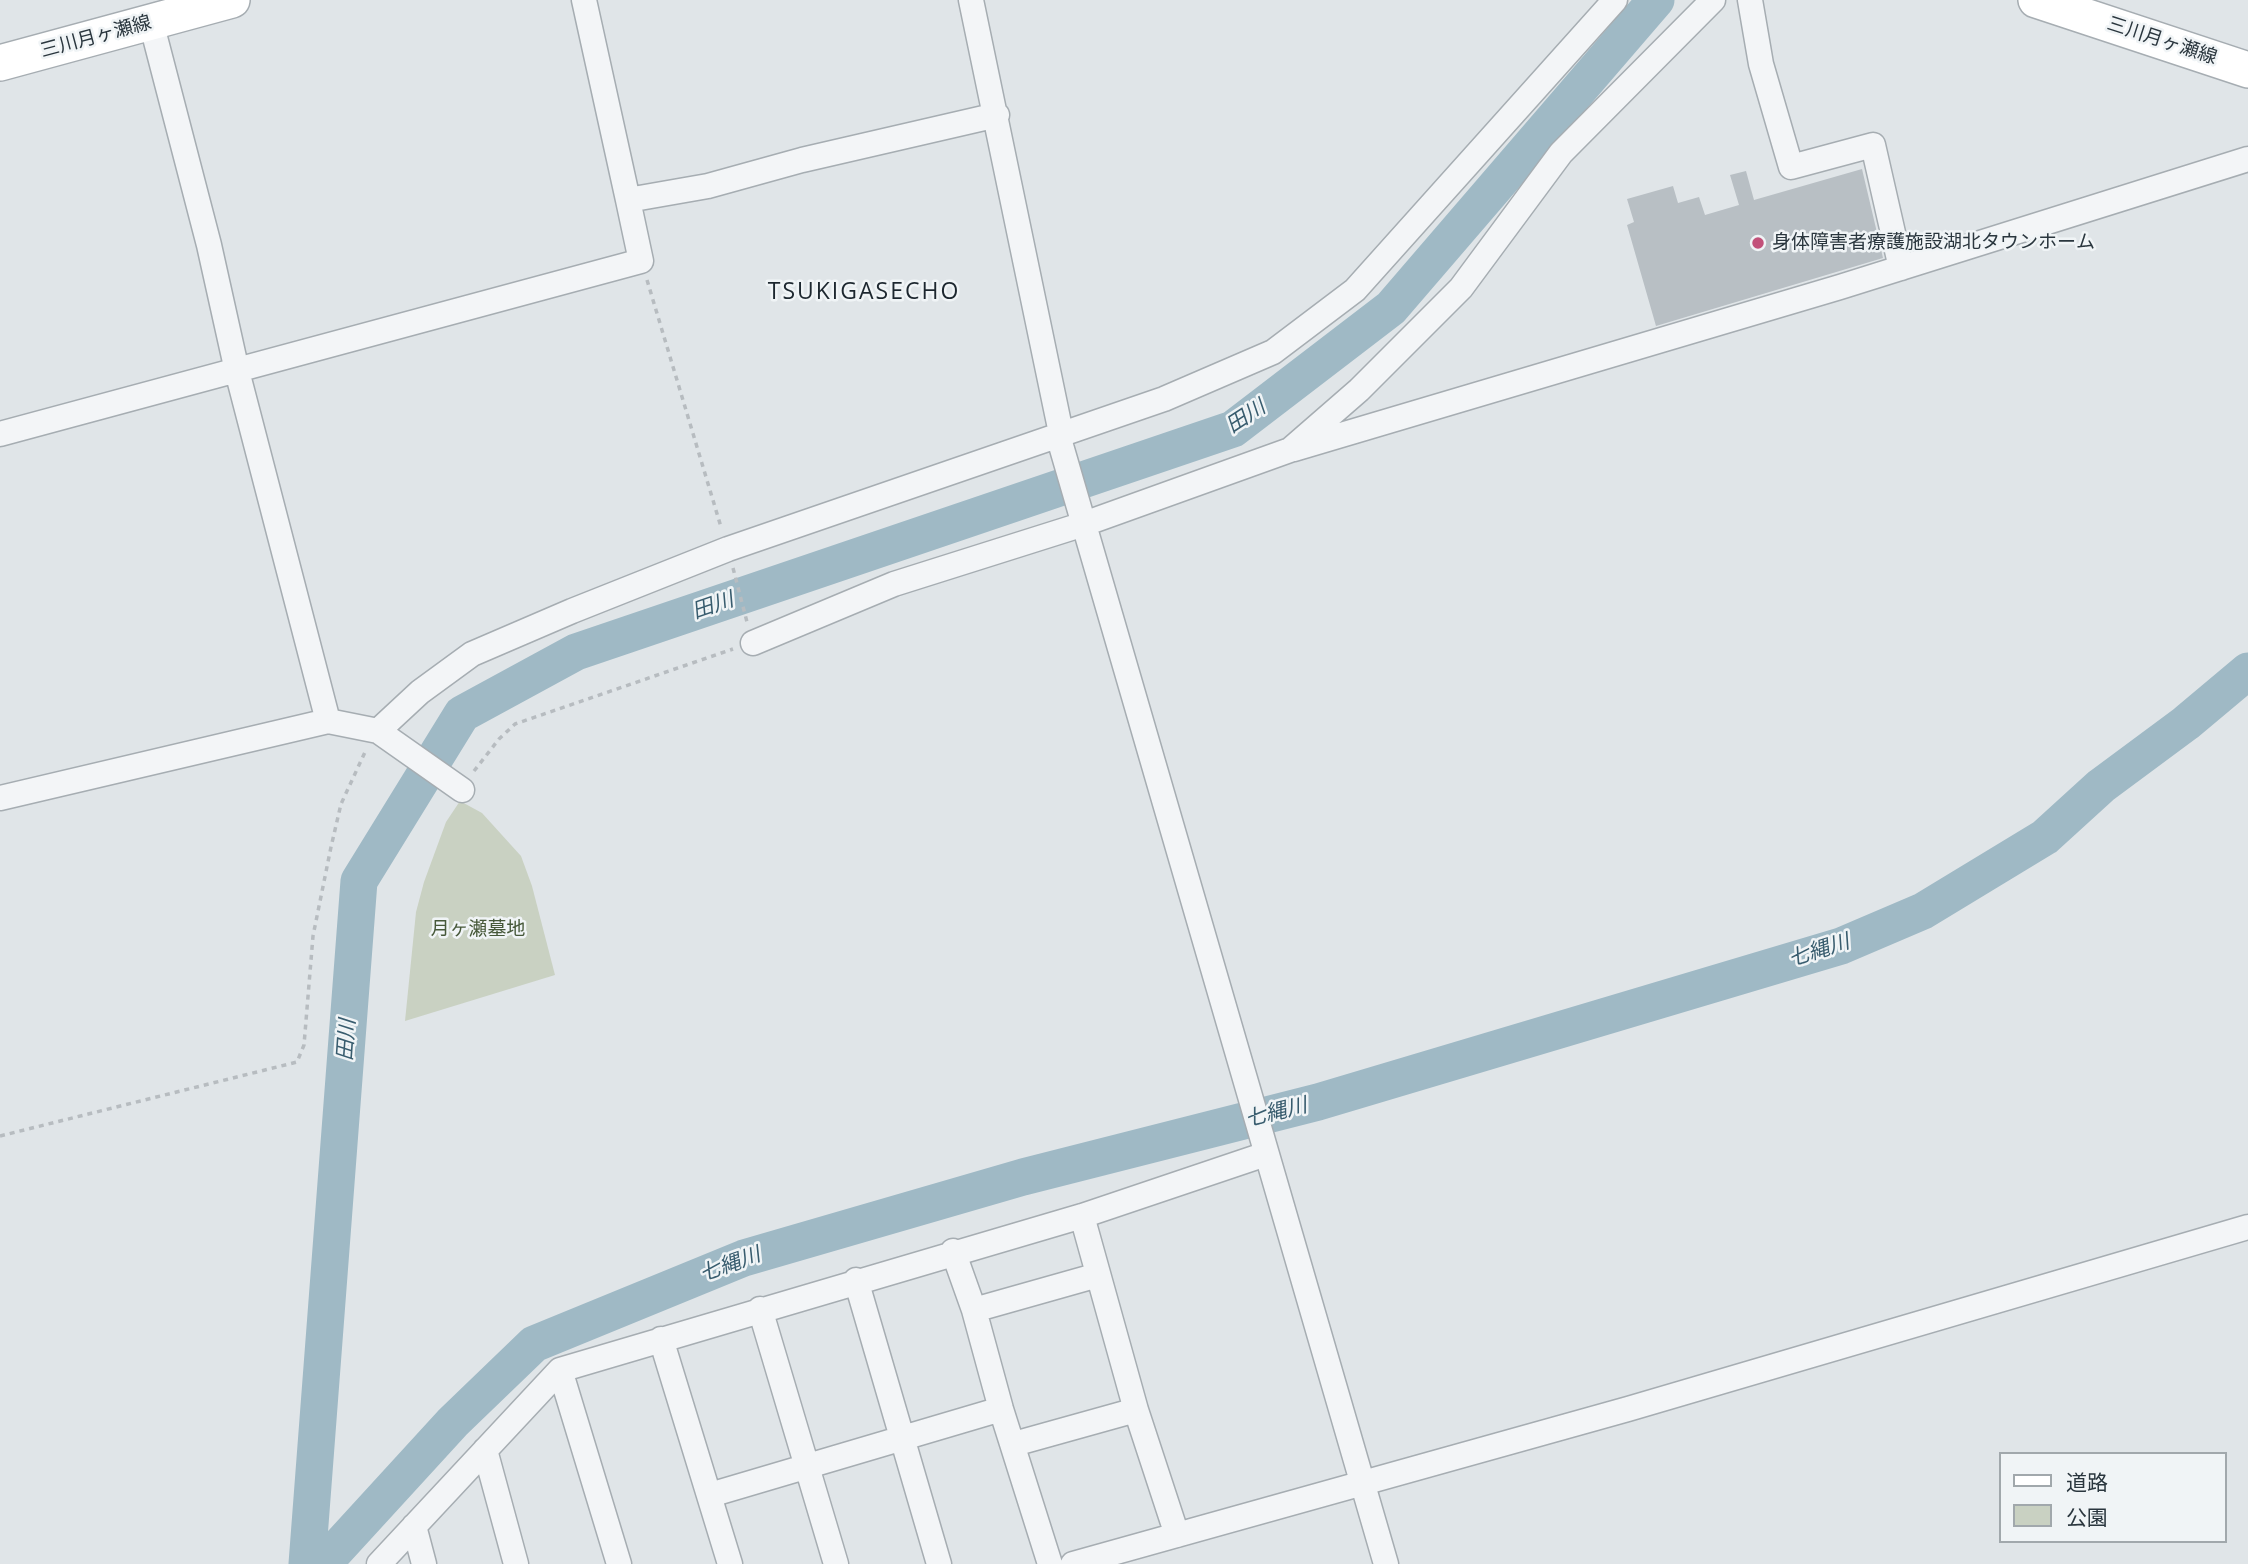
<!DOCTYPE html>
<meta charset="utf-8">
<style>
body{margin:0}
#map{position:relative;width:2248px;height:1564px;overflow:hidden;background:#e0e5e8;font-family:"Open Sans","Noto Sans JP",sans-serif}
canvas{display:block}
.legend{position:absolute;left:1999px;top:1452px;width:228px;height:91px;box-sizing:border-box;background:#f0f4f6;border:2px solid #a1a8ac;margin:0;padding:9px 12px;list-style:none;font-size:21px;color:#2a363e}
.legend li{display:flex;align-items:center;gap:14px;height:35px}
.legend b{width:35px;border:2px solid #a1a8ac}
</style>
<div id="map">
<canvas width="2248" height="1564"></canvas>
<ul class="legend">
<li><b style="height:9px;background:#fff"></b>道路</li>
<li><b style="height:19px;background:#c9d1c2"></b>公園</li>
</ul>
</div>
<script>
const ctx = document.querySelector('canvas').getContext('2d');
ctx.lineJoin = 'round';
function fill(path, color) { ctx.fillStyle = color; ctx.fill(path, 'evenodd'); }
const poly = rows => new Path2D(rows.map(r => 'M' + r).join(''));
function strokePath(path, color, width, dash) { ctx.strokeStyle = color; ctx.lineWidth = width; ctx.lineCap = dash ? 'butt' : 'round'; ctx.setLineDash(dash || []); ctx.stroke(path); }
function write(font, color, halo, rows, align = 'center') {
  ctx.font = font + ' "Open Sans","Noto Sans JP",sans-serif'; ctx.lineWidth = 5; ctx.setLineDash([]); ctx.textBaseline = 'middle'; ctx.strokeStyle = halo; ctx.fillStyle = color; for (const [text, x, y, turn = 0] of rows) {
    ctx.save(); ctx.translate(x, y); ctx.rotate((+turn || 0) * Math.PI / 180); ctx.textAlign = isNaN(turn) ? turn : align; if (halo) ctx.strokeText(text, 0, 0); ctx.fillText(text, 0, 0); ctx.restore();
  }
}
fill(poly([
 [460,801,482,813,521,856,532,886,555,975,405,1021,416,912,424,882,446,822]
]), '#c9d1c2');
strokePath(poly([
 [307,1564,359,881,462,714,576,652,1233,429,1391,308,1656,0],
 [323,1564,453,1422,534,1344,744,1258,1023,1177,1318,1102,1841,946,1923,911,2045,837,2101,786,2186,723,2248,671]
]), '#9fb9c5', 37);
fill(poly([
 [1862,169,1883,258,1656,326,1627,225,1634,222,1627,199,1673,186,1678,203,1699,197,1705,215,1739,205,1730,175,1746,171,1754,200]
]), '#b8bfc4');
const minor = poly([
 [584,0,628,200],
 [971,0,1061,433,1060,442,1386,1564],
 [1750,0,1761,64,1791,167,1873,145,1901,268],
 [151,22,209,245,237,371,328,721],
 [0,434,641,261,628,200,708,186,802,160,997,115],
 [1294,449,1840,287,2248,159],
 [753,643,894,584,1084,524,1290,450,1359,390,1461,288,1561,153,1713,0],
 [378,731,420,692,472,654,572,611,728,549,1164,399,1273,352,1355,290,1615,0],
 [0,798,328,721,378,731,462,790],
 [1082,1216,1136,1410,1177,1535],
 [953,1251,974,1310,1001,1409,1050,1564],
 [856,1280,939,1564],
 [760,1309,836,1564],
 [974,1310,1098,1275],
 [661,1339,730,1564],
 [560,1370,619,1564],
 [1014,1444,1136,1410],
 [485,1450,516,1564],
 [710,1495,1001,1409],
 [414,1526,424,1564],
 [379,1564,560,1370,1082,1216,1266,1154],
 [1073,1564,1628,1409,2248,1227]
]);
const secondary = poly([
 [2036,0,2248,70],
 [0,63,232,0]
]);
strokePath(minor, '#a6adb2', 27);
strokePath(secondary, '#a6adb2', 38);
strokePath(poly([
 [647,280,721,527],
 [733,568,747,622],
 [474,771,499,739,515,724,733,649],
 [0,1136,297,1062,304,1045,313,936,331,847,341,804,366,750]
]), '#b7bcc0', 3.5, [5, 5]);
strokePath(minor, '#f3f5f7', 24);
strokePath(secondary, '#fff', 35);
for (const [x, y, r, color] of [
 [1758,243,7,"#c2517a"]
]) { const dot = new Path2D(); dot.arc(x, y, r, 0, 2 * Math.PI); ctx.fillStyle = color; ctx.fill(dot); strokePath(dot, '#f0f4f6', 2.5); }
write('19px', '#2a363e', '#f0f4f6', [
 ["三川月ヶ瀬線",96,37,-15],
 ["三川月ヶ瀬線",2162,41,18]
]);
write('19px', '#2a363e', '#f0f4f6', [
 ["身体障害者療護施設湖北タウンホーム",1772,243]
], 'left');
write('19px', '#465839', '#f0f4f6', [
 ["月ヶ瀬墓地",478,930]
]);
write('italic 21px', '#385c6e', '#f0f4f6', [
 ["田川",1246,417,-33],
 ["田川",713,606,-19],
 ["七縄川",1819,951,-18],
 ["田川",347,1040,-86],
 ["七縄川",1276,1113,-14],
 ["七縄川",730,1265,-20]
]);
ctx.letterSpacing = '2px';
write('23px', '#1d272f', '#f0f4f6', [
 ["TSUKIGASECHO",864,292]
]);
ctx.letterSpacing = '0px';
</script>
